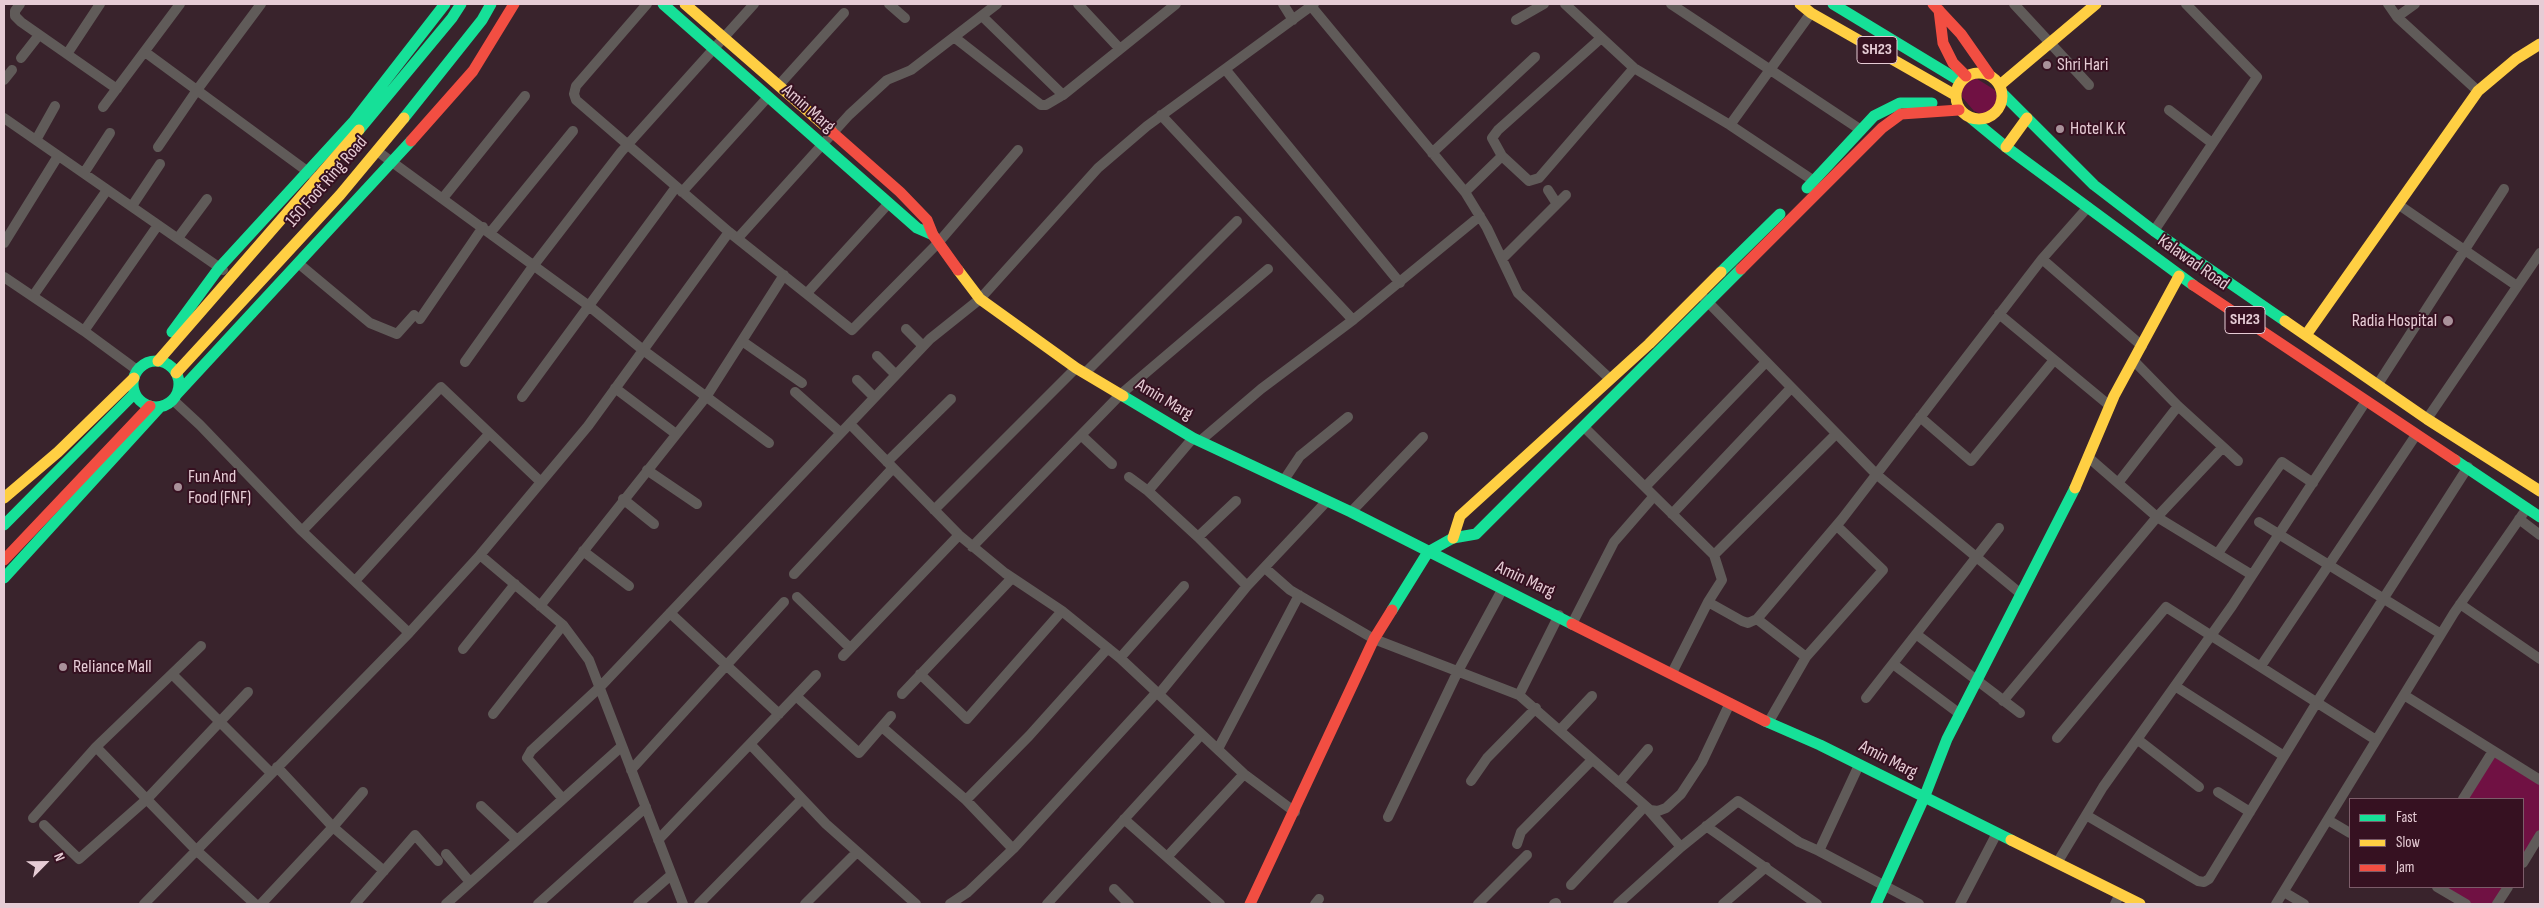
<!DOCTYPE html>
<style>
body{margin:0}
#map{position:relative;width:2544px;height:908px;overflow:hidden;background:#39232c;font-family:"Sofia Sans Condensed",sans-serif}
canvas{display:block}
.frame{position:absolute;inset:0;border:5px solid #e6ccd5;pointer-events:none}
.legend{position:absolute;left:2349px;top:798px;width:175px;height:90px;box-sizing:border-box;background:#361121;border:1px solid #7c5c69;margin:0;padding:6px 9px;list-style:none;font-size:15px;color:#e6ccd5}
.legend li{display:flex;align-items:center;gap:10px;height:25px}
.legend b{width:25px;border:1px solid #7c5c69}
.north{position:absolute;left:20px;top:838px;width:50px;height:50px;-webkit-text-stroke:4px #361121;paint-order:stroke;rotate:67deg;font-size:14px;font-weight:700;line-height:20px;text-align:center;color:#e6ccd5}
.north::after{content:'';display:block;margin:auto;width:18px;height:22px;background:#e6ccd5;clip-path:polygon(50% 0,100% 100%,50% 72%,0 100%)}
</style>
<div id="map">
<canvas width="2544" height="908"></canvas>
<div class="frame"></div>
<ul class="legend">
<li><b style="height:6px;background:#16e098"></b>Fast</li>
<li><b style="height:6px;background:#ffcf43"></b>Slow</li>
<li><b style="height:6px;background:#f24e42"></b>Jam</li>
</ul>
<div class="north">N</div>
</div>
<script>
const ctx = document.querySelector('canvas').getContext('2d');
ctx.lineJoin = 'round';
function fill(path, color) { ctx.fillStyle = color; ctx.fill(path, 'evenodd'); }
const poly = rows => new Path2D(rows.map(r => 'M' + r).join(''));
function strokePath(path, color, width, dash) { ctx.strokeStyle = color; ctx.lineWidth = width; ctx.lineCap = dash ? 'butt' : 'round'; ctx.setLineDash(dash || []); ctx.stroke(path); }
function write(font, color, halo, rows, align = 'center') {
  ctx.font = font + ' "Sofia Sans Condensed",sans-serif'; ctx.lineWidth = 4; ctx.setLineDash([]); ctx.textBaseline = 'middle'; ctx.strokeStyle = halo; ctx.fillStyle = color; for (const [text, x, y, turn = 0] of rows) {
    ctx.save(); ctx.translate(x, y); ctx.rotate((+turn || 0) * Math.PI / 180); ctx.textAlign = isNaN(turn) ? turn : align; if (halo) ctx.strokeText(text, 0, 0); ctx.fillText(text, 0, 0); ctx.restore();
  }
}
fill(poly([
 [1974,77,1995,90,1999,104,1997,111,1991,115,1983,115,1974,111,1962,97,1962,85,1967,79],
 [2493,751,2540,780,2540,835,2523,863,2523,799,2463,799],
 [2437,887,2508,887,2497,904,2466,904]
]), '#701143');
strokePath(poly([
 [20,4,15,11,15,16,21,22,117,89],
 [647,4,576,86,574,94,576,100,729,232,852,330,938,243,1018,150],
 [889,4,905,18],
 [1078,4,1120,49],
 [1283,4,1293,20],
 [1565,4,1634,68,1730,125],
 [1671,4,1861,130],
 [2014,4,2089,85],
 [2388,4,2397,17,2478,91],
 [1311,6,1465,192,1487,228,1518,293,1609,378],
 [1811,13,1730,125,1814,181],
 [982,16,1063,95,1176,4],
 [2397,17,2415,4],
 [1516,20,1544,4],
 [954,37,1041,105,1046,105,1063,95],
 [1600,39,1498,130,1492,138,1502,156,1529,181,1539,178,1634,68],
 [145,52,311,174],
 [67,54,100,4],
 [21,58,39,35],
 [1225,69,1400,283],
 [4,80,12,70],
 [779,85,844,13],
 [103,107,180,4],
 [2169,110,2212,143],
 [1161,115,1353,320],
 [4,118,223,270],
 [36,140,55,106],
 [158,147,197,90,261,4],
 [377,151,589,306,643,350,769,443],
 [1432,153,1535,57],
 [84,173,110,133],
 [1548,190,1557,204],
 [682,192,768,97],
 [1465,192,1502,156],
 [443,198,525,96],
 [2399,205,2517,286],
 [132,206,160,164],
 [2154,231,2257,77,2186,4],
 [490,233,573,131],
 [178,238,207,199],
 [738,238,849,115,887,80,911,70,997,4],
 [4,243,58,156],
 [1503,258,1566,195],
 [2042,259,2142,346],
 [298,263,370,323,397,334,414,315],
 [4,277,84,331,137,370],
 [807,293,889,203],
 [33,296,107,190],
 [1704,298,1876,474,2021,594],
 [1999,314,2110,406],
 [420,319,483,227],
 [906,329,923,346],
 [84,331,158,225],
 [742,341,802,383],
 [877,356,896,375],
 [465,362,534,265,621,152,754,4],
 [1085,373,1237,221],
 [857,380,874,397],
 [2378,384,2504,189],
 [615,388,676,434],
 [795,392,841,433],
 [522,397,676,187],
 [173,400,200,425,302,531,409,633],
 [1920,417,1971,461,2054,360],
 [2427,419,2540,253],
 [850,424,959,535,1005,573,1062,611,1120,658,1244,774,1295,812],
 [1586,429,1714,555,1722,580,1708,602],
 [1082,436,1112,464],
 [1193,438,1148,491,1198,537],
 [1200,441,1261,389,1353,320,1480,216],
 [2223,447,2238,461],
 [2088,457,2157,517,2252,575],
 [887,462,951,399],
 [647,470,697,504],
 [1129,477,1148,491],
 [1284,480,1300,456,1348,417],
 [2118,483,2178,406],
 [1645,487,1766,362],
 [623,499,654,524],
 [1236,501,1198,537,1247,586,1327,501],
 [934,510,1076,368],
 [1351,512,1423,437],
 [1672,514,1791,388],
 [2519,519,2540,535],
 [2259,522,2441,634],
 [302,531,441,387,541,482],
 [972,547,1121,394,1268,269],
 [583,551,629,586],
 [2218,553,2282,462,2313,483],
 [480,555,563,625,589,660,683,904],
 [1714,555,1836,434],
 [1265,568,1290,590,1374,639,1519,695,1650,810,1658,811,1666,808,1681,794,1702,762,1730,703],
 [794,574,893,468],
 [355,581,489,434],
 [797,597,850,648],
 [2460,604,2540,659],
 [540,606,706,397,784,275],
 [670,613,779,714],
 [1757,619,1806,657],
 [1573,622,1614,542,1654,496],
 [1916,634,2020,713],
 [201,646,96,747,196,850,255,904],
 [463,649,515,584],
 [843,656,959,535],
 [1120,658,1184,586],
 [1893,664,1960,714],
 [2261,666,2416,435],
 [1672,673,1708,602,1742,621,1748,623,1757,619,1842,519,2042,259,2088,207],
 [172,674,271,773],
 [920,674,967,719,1062,611],
 [2175,686,2284,756],
 [902,694,1012,578],
 [1159,694,1247,586],
 [1519,695,1559,615],
 [2404,695,2540,780],
 [796,696,859,753,891,716],
 [1866,698,1999,528],
 [2003,701,2157,517,2223,447,2178,406,2134,361],
 [493,714,563,625],
 [1768,723,1806,657,1883,570,1837,526],
 [882,727,966,800,1013,849],
 [1560,730,1592,696],
 [2057,738,2166,607,2376,740],
 [2137,739,2199,787],
 [750,744,826,824,916,904],
 [1218,749,1299,595],
 [1859,765,1819,851,1919,904],
 [631,770,784,602],
 [1471,781,1487,758,1536,708],
 [1619,783,1648,749],
 [363,792,333,827,384,871],
 [2218,792,2250,812],
 [563,799,527,758,531,751,600,687,930,339,980,299,1098,168,1147,126,1314,4],
 [2463,799,2493,751],
 [966,800,1029,736,1108,648],
 [481,806,517,840],
 [2086,815,2198,881,2204,882,2209,879,2317,702,2468,467],
 [1388,817,1458,671,1502,590],
 [33,818,96,747],
 [1124,819,1220,904],
 [2328,820,2350,833],
 [44,825,79,859,147,799,248,692],
 [1706,826,1817,904],
 [658,840,816,675],
 [1517,844,1521,832,1591,761],
 [446,854,470,882],
 [1167,857,1244,774],
 [2057,863,2103,787,2232,606,2366,401],
 [2523,863,2540,835],
 [1571,885,1645,806,1681,847],
 [2437,887,2466,904],
 [1114,889,1129,904],
 [2284,892,2304,904],
 [144,904,409,633,480,555,588,426,729,232],
 [261,904,333,827,277,767],
 [355,904,415,835,438,861],
 [446,904,622,746],
 [538,904,646,807],
 [638,904,671,875],
 [699,904,802,799],
 [805,904,857,852],
 [950,904,968,892,1013,849,1157,692],
 [1047,904,1201,735],
 [1315,904,1319,899],
 [1478,904,1527,855],
 [1554,904,1556,903],
 [1618,904,1681,847,1738,801,1799,842,1819,851],
 [1723,904,1766,867],
 [1960,904,1997,833],
 [2115,904,2120,894],
 [2276,904,2454,613,2527,508],
 [2497,904,2508,887]
]), '#605b59', 10);
strokePath(poly([
 [663,4,917,228,933,235],
 [1833,4,1960,81],
 [2002,93,2094,185,2154,231,2285,321],
 [404,118,482,20,491,4],
 [1972,119,2006,147,2193,285],
 [359,130,452,18,461,4],
 [1807,188,1874,116,1900,103,1932,103],
 [1721,272,1780,214],
 [172,332,219,268,354,121,445,4],
 '133 384a23 23 0 1 1 46 0a23 23 0 1 1-46 0Z',
 [177,394,411,141],
 [1123,396,1193,438,1351,512,1572,624],
 [2455,460,2540,517],
 [4,525,135,393],
 [4,578,160,407],
 [1392,610,1428,552,1453,538,1476,534,1741,269],
 [1765,721,1820,745,2011,840],
 [1876,904,1924,798,1947,739,2075,488]
]), '#16e098', 11);
strokePath(poly([
 [685,4,832,132],
 [1800,4,1811,13,1955,95],
 '1956 96a23 23 0 1 1 46 0a23 23 0 1 1-46 0Z',
 [2000,85,2096,4],
 [2006,147,2027,118],
 [958,270,980,299,1076,368,1123,396],
 [2285,321,2427,419,2540,491],
 [2306,335,2478,91,2516,59,2540,44],
 [158,361,359,130],
 [176,373,340,195,404,118],
 [2075,488,2114,396,2179,276],
 [4,498,58,452,134,378],
 [1453,538,1460,516,1649,344,1721,272],
 [2011,840,2140,904]
]), '#ffcf43', 11);
strokePath(poly([
 [1933,4,1961,34,1989,74],
 [1939,10,1943,43,1953,63,1966,76],
 [832,132,900,192,927,220,933,235,958,270],
 [411,141,473,71,514,4],
 [1741,269,1882,128,1901,114,1959,110],
 [2193,285,2455,460],
 [4,560,150,406],
 [1572,624,1765,721],
 [1250,904,1374,639,1392,610]
]), '#f24e42', 11);
for (const [x, y, r, color] of [
 [2047,65,5,"#a9919a"],
 [2060,129,5,"#a9919a"],
 [2448,321,6,"#a9919a"],
 [178,487,5,"#a9919a"],
 [63,667,5,"#a9919a"]
]) { const dot = new Path2D(); dot.arc(x, y, r, 0, 2 * Math.PI); ctx.fillStyle = color; ctx.fill(dot); strokePath(dot, '#361121', 2); }
for (const [x, y, w] of [
 [1877,50,40],
 [2245,320,40]
]) { const box = new Path2D(); box.roundRect(x - w / 2, y - 13.5, w, 27, 4); ctx.fillStyle = '#361121'; ctx.fill(box); strokePath(box, '#e6ccd5', 1); }
write('bold 16px', '#e6ccd5', null, [
 ["SH23",1877,50],
 ["SH23",2245,320]
]);
write('18px', '#e6ccd5', '#361121', [
 ["Shri Hari",2057,65],
 ["Hotel K.K",2070,129],
 ["Radia Hospital",2437,321,"right"],
 ["Fun And",188,477],
 ["Food (FNF)",188,498],
 ["Reliance Mall",73,667]
], 'left');
write('18px', '#e6ccd5', '#361121', [
 ["Amin Marg",808,109,41],
 ["150 Foot Ring Road",327,182,-49],
 ["Kalawad Road",2193,263,35],
 ["Amin Marg",1164,400,31],
 ["Amin Marg",1525,580,25],
 ["Amin Marg",1888,760,27]
]);
</script>
